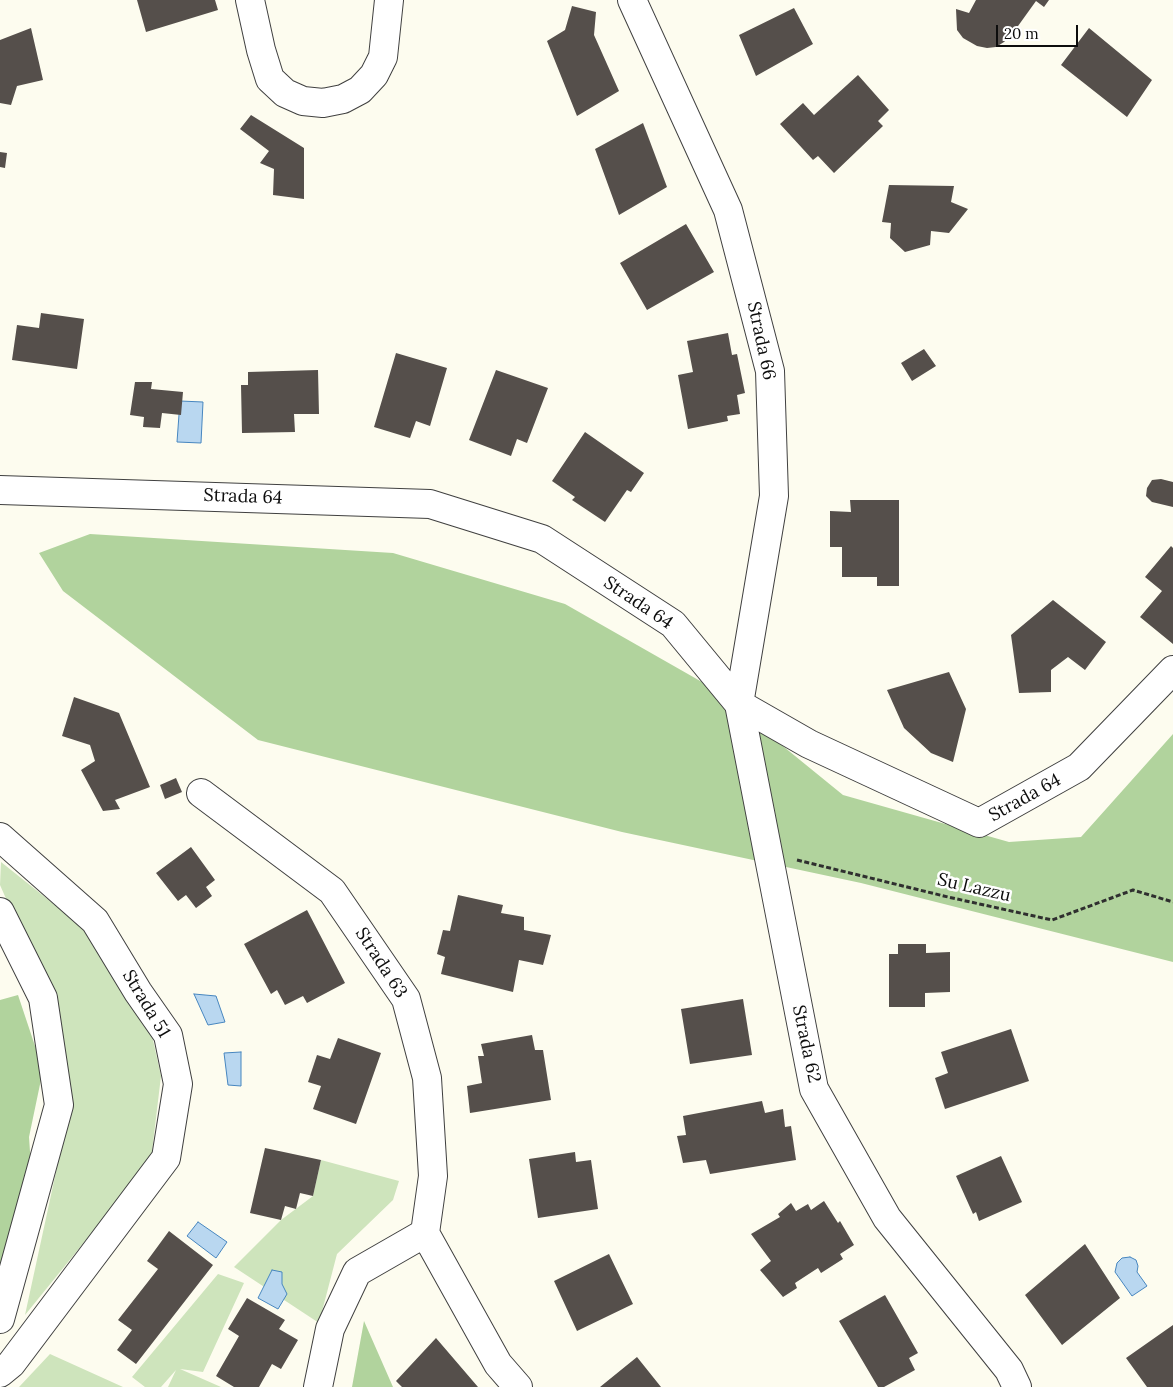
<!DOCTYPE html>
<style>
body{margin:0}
#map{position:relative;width:1173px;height:1387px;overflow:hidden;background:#fdfcef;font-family:Lora,serif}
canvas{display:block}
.scale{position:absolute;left:996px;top:25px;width:82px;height:22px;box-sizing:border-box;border:2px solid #0d0d0d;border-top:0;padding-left:6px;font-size:15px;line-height:18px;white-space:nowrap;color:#0d0d0d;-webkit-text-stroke:4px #fff;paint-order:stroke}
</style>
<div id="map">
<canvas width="1173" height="1387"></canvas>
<div class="scale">20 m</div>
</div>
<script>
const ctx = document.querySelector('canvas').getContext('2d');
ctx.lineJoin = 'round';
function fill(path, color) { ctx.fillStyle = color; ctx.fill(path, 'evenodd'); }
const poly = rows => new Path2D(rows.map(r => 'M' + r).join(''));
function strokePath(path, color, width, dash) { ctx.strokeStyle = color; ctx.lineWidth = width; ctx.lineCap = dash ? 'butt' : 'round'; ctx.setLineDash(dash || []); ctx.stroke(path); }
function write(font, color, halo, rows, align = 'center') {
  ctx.font = font + ' Lora,serif'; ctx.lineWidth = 5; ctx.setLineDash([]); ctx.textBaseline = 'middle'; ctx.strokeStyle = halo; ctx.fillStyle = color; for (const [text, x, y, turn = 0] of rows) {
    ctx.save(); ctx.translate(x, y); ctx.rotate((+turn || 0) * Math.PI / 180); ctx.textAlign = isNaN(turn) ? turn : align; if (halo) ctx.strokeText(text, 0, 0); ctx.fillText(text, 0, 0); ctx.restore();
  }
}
fill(poly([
 [1,862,90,933,151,1031,161,1076,151,1160,25,1315,69,1112,52,1003,0,885],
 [321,1160,399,1181,393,1200,337,1254,319,1323,234,1267,281,1220,313,1196],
 [218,1274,244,1283,203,1372,180,1369,221,1387,168,1387,176,1370,161,1387,145,1387,132,1377],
 [50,1354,123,1387,19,1387]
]), '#cee4bc');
fill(poly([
 [90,534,393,553,565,604,709,686,843,795,1009,842,1081,837,1173,734,1173,962,861,883,622,832,258,740,63,591,39,553],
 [18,995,43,1070,29,1137,33,1196,0,1300,0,1000],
 [364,1321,393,1387,352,1387]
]), '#b1d39d');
const water = poly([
 [180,401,203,402,201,443,177,442,180,401],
 [194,994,216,996,225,1022,208,1025,194,994],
 [241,1052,241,1086,228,1085,224,1053,241,1052],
 [198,1222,227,1242,216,1258,187,1236,198,1222],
 [1130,1257,1136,1260,1138,1266,1137,1272,1147,1286,1132,1296,1115,1272,1117,1263,1122,1258,1130,1257],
 [272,1270,282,1272,282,1284,287,1294,278,1309,258,1298,272,1270]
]);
fill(water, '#b9d7f0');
strokePath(water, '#4786bf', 1);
fill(poly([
 [137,0,215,0,218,10,146,32],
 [976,0,1049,0,1044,7,1036,1,1013,33,1004,42,996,47,987,48,977,46,963,38,957,30,956,9,969,13],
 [572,6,596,12,594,35,619,91,577,116,547,41,565,30],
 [794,8,813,44,756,76,739,35],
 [31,28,43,80,17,86,11,105,0,103,0,40],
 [1089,28,1152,80,1127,117,1061,65],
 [858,75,889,110,878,121,883,126,834,173,818,156,813,160,780,124,803,103,814,115],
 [251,115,304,148,304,199,273,195,274,169,260,163,269,151,240,129],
 [643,123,667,187,619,215,595,149],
 [0,152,7,153,5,168,0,167],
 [889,185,954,186,951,202,968,209,949,233,931,231,930,245,905,252,890,238,891,223,882,222],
 [686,224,714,272,647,310,620,263],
 [41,313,84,319,77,369,12,360,17,325,39,328],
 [728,333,732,355,737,354,745,393,737,395,740,414,727,416,728,421,688,429,678,375,693,372,687,341],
 [924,349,936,366,912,381,901,363],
 [396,353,447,368,430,426,416,421,410,438,374,427],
 [318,370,319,414,294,414,295,432,242,433,241,385,248,385,248,372],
 [496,370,548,388,527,443,517,439,511,456,469,440],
 [135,382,152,382,151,389,183,392,181,415,162,413,160,428,143,427,144,417,130,415],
 [585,432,644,473,631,492,627,490,605,522,572,500,575,497,552,481],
 [1161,479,1173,482,1173,507,1152,502,1146,496,1147,488,1152,480],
 [850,500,899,500,899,586,877,586,877,577,842,577,842,547,830,547,830,511,851,512],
 [1171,546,1173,548,1173,644,1140,617,1162,591,1145,577],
 [1053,600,1106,642,1085,670,1068,657,1051,670,1051,692,1019,693,1011,635],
 [949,672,966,709,953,762,931,753,904,728,887,690],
 [74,697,119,713,150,787,115,800,120,809,103,811,81,770,95,761,90,745,62,736],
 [176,778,182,792,165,799,160,785],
 [191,847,215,880,206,887,212,896,196,908,186,895,178,901,156,873],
 [458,895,503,905,501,913,524,917,524,930,551,935,543,965,519,960,513,992,441,974,445,957,437,954,443,930,450,931],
 [307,910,345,983,307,1003,303,996,285,1005,277,990,271,994,244,944],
 [898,944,926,944,926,953,950,952,950,992,925,993,925,1007,889,1007,889,954,898,954],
 [743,999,752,1055,690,1064,681,1009],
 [1011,1029,1029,1081,945,1109,935,1078,948,1073,941,1052],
 [532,1035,535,1050,543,1050,551,1100,470,1113,467,1086,482,1083,478,1056,484,1056,481,1044],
 [338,1038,381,1053,356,1124,313,1109,321,1086,308,1082,317,1055,330,1059],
 [762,1101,765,1113,783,1109,785,1127,791,1126,796,1160,710,1174,706,1160,683,1163,677,1136,686,1135,683,1116],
 [265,1148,321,1160,313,1196,300,1193,296,1209,285,1206,281,1220,250,1213],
 [575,1152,576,1162,591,1160,598,1209,538,1218,529,1159],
 [1001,1156,1022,1202,979,1221,976,1212,973,1214,956,1176],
 [824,1201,838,1223,840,1221,854,1245,840,1254,843,1259,821,1273,818,1268,795,1283,797,1288,783,1297,760,1270,771,1261,751,1234,780,1217,778,1214,791,1203,796,1211,808,1204,811,1210],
 [169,1231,213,1265,136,1364,117,1350,132,1330,118,1320,158,1269,147,1261],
 [1085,1244,1120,1298,1062,1345,1025,1295],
 [609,1254,633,1304,577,1331,554,1281],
 [885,1295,918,1353,909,1358,915,1370,884,1387,878,1387,839,1321],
 [247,1298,285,1320,279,1329,298,1340,281,1369,272,1364,259,1387,234,1387,216,1376,239,1336,228,1329],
 [1173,1325,1173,1387,1147,1387,1126,1358],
 [436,1338,478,1387,402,1387,396,1381],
 [637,1357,661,1387,600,1387]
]), '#554f4b');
const minor = poly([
 [250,0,261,50,270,79,285,93,303,101,323,103,343,99,360,90,374,75,383,57,389,0],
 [632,0,728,210,770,371,774,496,739,704,814,1089,887,1218,1009,1370,1017,1387],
 [0,490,430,504,542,539,673,624,739,704,809,744,979,823,1079,767,1173,670],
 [201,793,332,891,406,999,427,1078,433,1176,425,1233,498,1364,518,1387],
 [0,837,95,921,138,992,168,1035,178,1084,166,1158,11,1364,0,1373],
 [0,912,43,998,59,1105,0,1319],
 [318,1387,330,1329,357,1272,425,1233]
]);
strokePath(minor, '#404040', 30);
strokePath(poly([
 [797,860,948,897,1052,920,1133,890,1173,902]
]), '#2f2f2f', 3, [5, 2.5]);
strokePath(minor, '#fff', 28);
write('18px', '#0d0d0d', '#fff', [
 ["Strada 66",761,341,78],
 ["Strada 64",243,497,2],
 ["Strada 64",638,603,34],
 ["Strada 64",1025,798,-29],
 ["Su Lazzu",974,888,13],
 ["Strada 63",381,963,57],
 ["Strada 51",146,1004,59],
 ["Strada 62",806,1044,78]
]);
</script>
